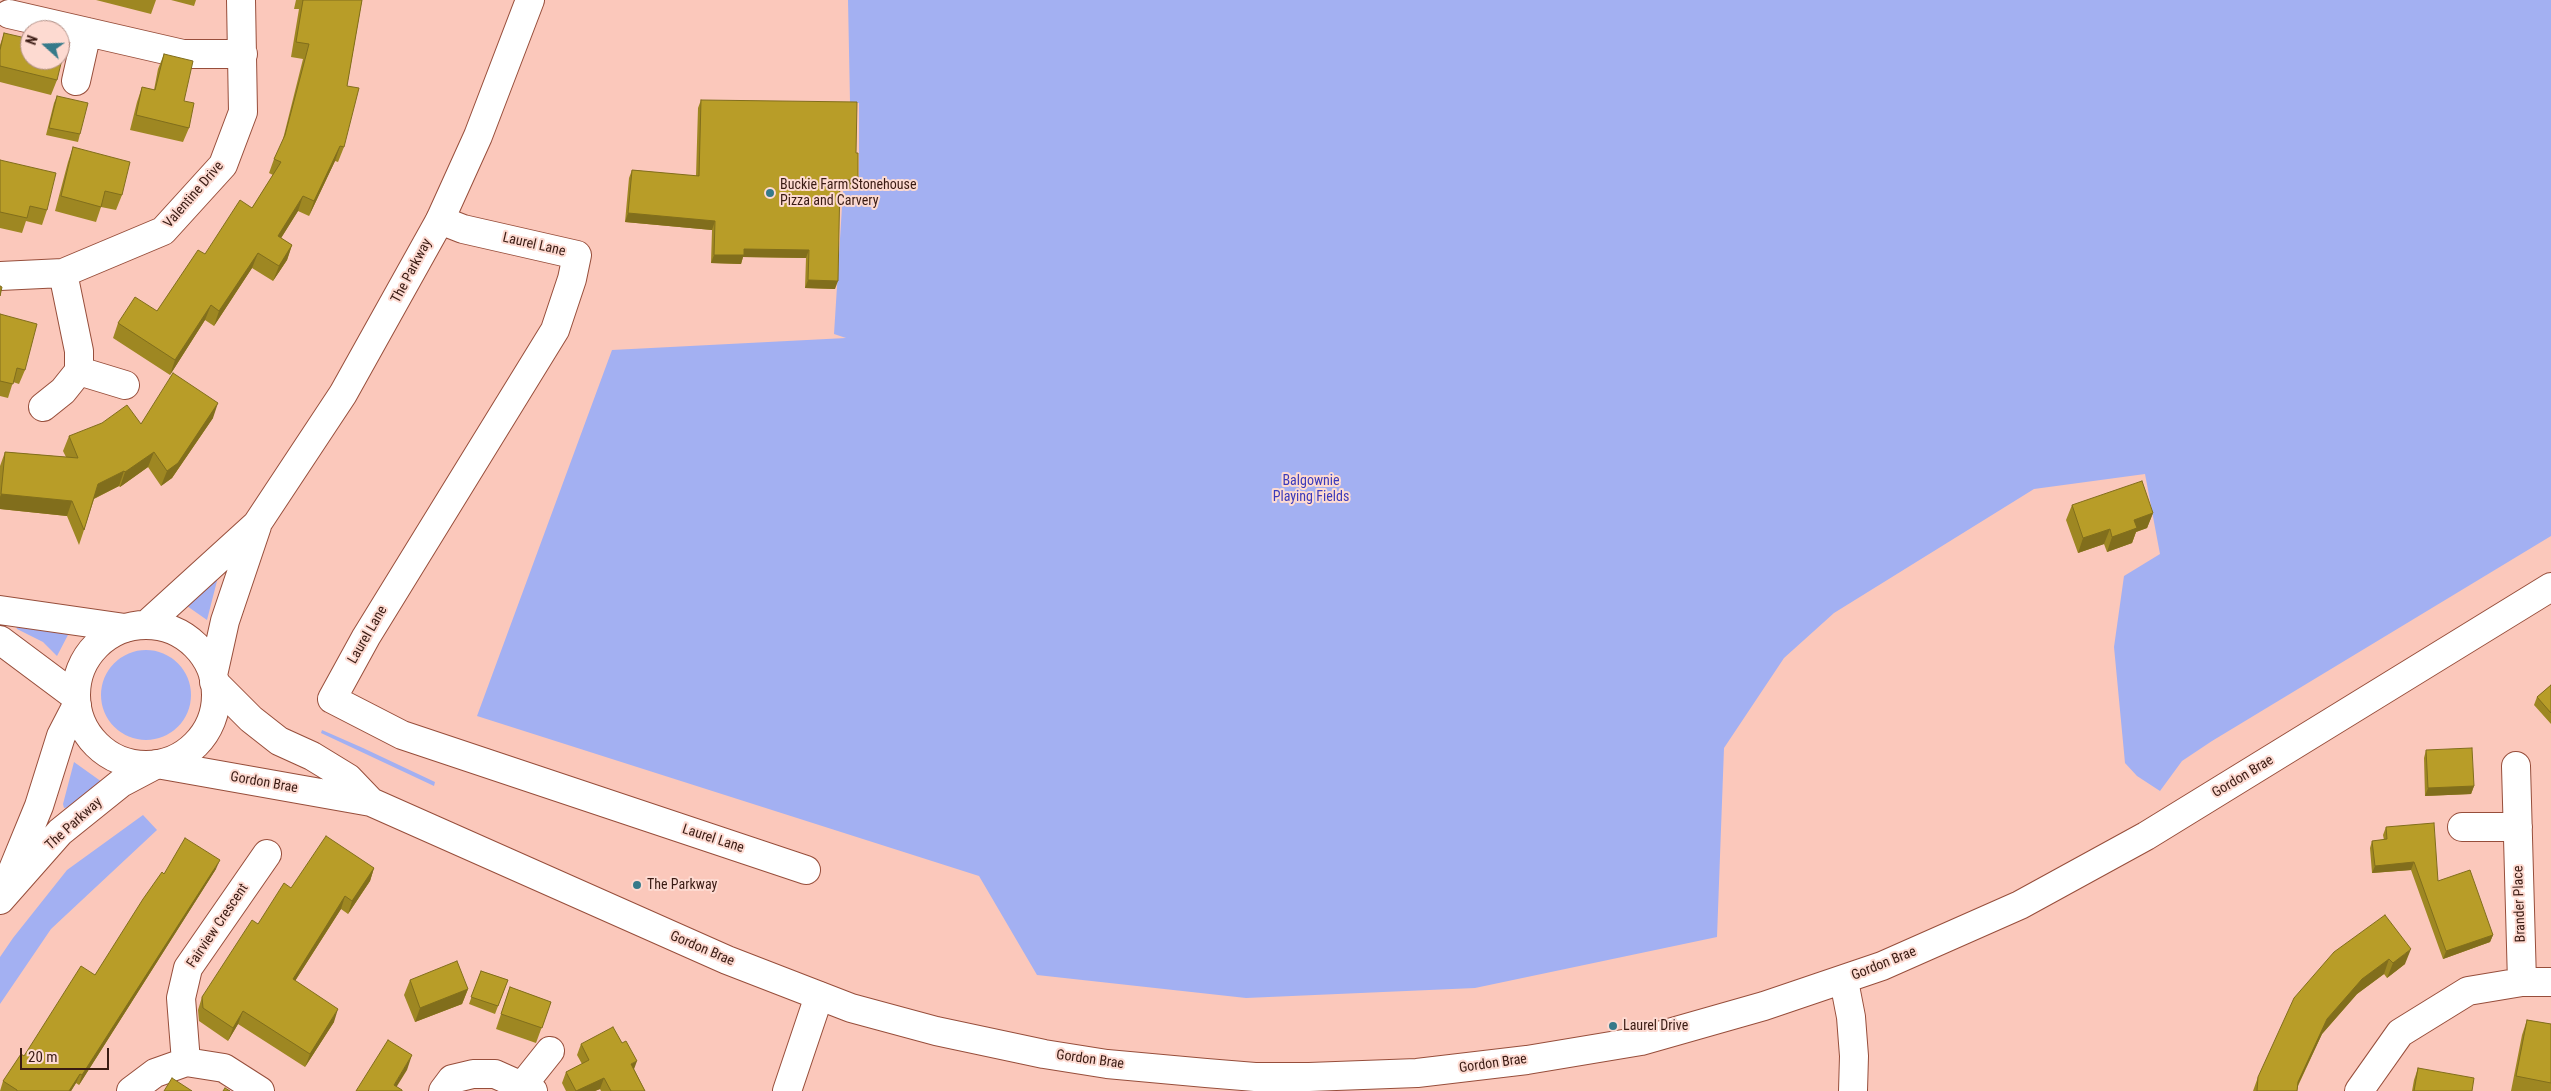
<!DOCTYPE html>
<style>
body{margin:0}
#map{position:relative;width:2551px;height:1091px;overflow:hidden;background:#fbc8bb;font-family:"Roboto Condensed",sans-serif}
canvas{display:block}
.north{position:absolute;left:20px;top:20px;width:50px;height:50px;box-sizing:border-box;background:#fddad1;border:1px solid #af8e85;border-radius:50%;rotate:290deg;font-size:14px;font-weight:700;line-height:20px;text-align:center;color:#3a1b13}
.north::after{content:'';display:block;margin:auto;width:18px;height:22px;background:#367a8a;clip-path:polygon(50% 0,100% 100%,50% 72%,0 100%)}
.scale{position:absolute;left:20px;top:1048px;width:89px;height:22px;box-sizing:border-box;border:2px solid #3a1b13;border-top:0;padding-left:6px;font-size:15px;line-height:18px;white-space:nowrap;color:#3a1b13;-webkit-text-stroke:4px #fddad1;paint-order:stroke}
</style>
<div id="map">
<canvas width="2551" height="1091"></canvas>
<div class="north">N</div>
<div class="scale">20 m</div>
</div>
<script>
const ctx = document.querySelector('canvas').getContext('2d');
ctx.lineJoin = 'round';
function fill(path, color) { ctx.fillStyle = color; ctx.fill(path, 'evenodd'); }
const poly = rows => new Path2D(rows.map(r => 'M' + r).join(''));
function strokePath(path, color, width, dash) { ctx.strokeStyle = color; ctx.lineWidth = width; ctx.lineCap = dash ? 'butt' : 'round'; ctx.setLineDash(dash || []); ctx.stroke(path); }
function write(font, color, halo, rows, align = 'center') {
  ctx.font = font + ' "Roboto Condensed",sans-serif'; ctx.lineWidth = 4; ctx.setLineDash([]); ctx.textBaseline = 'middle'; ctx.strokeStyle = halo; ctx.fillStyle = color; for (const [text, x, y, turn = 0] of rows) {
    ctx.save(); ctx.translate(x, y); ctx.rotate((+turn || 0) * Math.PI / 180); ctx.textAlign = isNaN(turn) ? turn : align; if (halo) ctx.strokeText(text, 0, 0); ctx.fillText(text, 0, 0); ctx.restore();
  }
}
fill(poly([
 [848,0,2551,0,2551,536,2212,741,2182,761,2160,791,2137,776,2125,763,2114,647,2124,576,2160,554,2145,474,2034,489,1834,613,1784,658,1724,748,1717,937,1475,988,1246,998,1037,975,979,876,477,716,612,350,846,338,834,334,843,191,859,191,859,103,850,102],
 [218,577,207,620,187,606],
 [16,626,69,633,57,656,43,642,17,629],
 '101 695a45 45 0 1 1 90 0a45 45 0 1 1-90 0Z',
 [322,730,363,748,435,782,434,786,321,733],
 [74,762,102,782,69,807,64,808,63,804],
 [143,815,157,830,51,929,0,1004,0,957,13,938,67,870]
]), '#a3b0f2');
const minor = poly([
 [9,14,183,54,243,54],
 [76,81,87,32],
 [440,220,463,229,577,255,572,279,555,330,366,637,332,699,402,735,806,870],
 [0,276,63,273,163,231,223,165,243,112,241,0],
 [79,371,125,385],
 [43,407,63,391,79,371,79,351,63,273],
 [2516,766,2522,982],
 [2462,827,2518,827],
 [1844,981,1851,1017,1854,1056,1853,1091],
 [186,1062,181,998,188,968,267,854],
 [522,1086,550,1051],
 [131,1091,155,1073,186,1062,224,1068,260,1091],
 [443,1091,452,1079,473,1074,495,1074,533,1091],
 [2359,1091,2400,1033,2468,991,2522,982,2551,982]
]);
const tertiary = poly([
 [0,610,125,628],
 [0,640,75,696],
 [787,1091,819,996]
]);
const secondary = poly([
 [214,682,251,719,279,741,312,756,348,778,371,802],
 [157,764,371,802,727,960,851,1008,936,1031,1044,1054,1107,1064,1206,1073,1255,1077,1309,1077,1417,1073,1527,1060,1641,1041,1764,1006,1882,966,2020,905,2146,836,2551,587]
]);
const primary = poly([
 [147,624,257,524,343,394,440,220,478,136,530,0],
 '76 695a70 70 0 1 1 140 0a70 70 0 1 1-140 0Z',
 [213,675,225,621,257,526],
 [9,879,39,806,61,736,77,705],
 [0,900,60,832,121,783,157,764]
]);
strokePath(minor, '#974e3b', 30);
strokePath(tertiary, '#974e3b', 30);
strokePath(secondary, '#974e3b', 30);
strokePath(primary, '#974e3b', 30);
strokePath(minor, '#fff', 28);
strokePath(tertiary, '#fff', 28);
strokePath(secondary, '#fff', 28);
strokePath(primary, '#fff', 28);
fill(poly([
 [96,0,156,0,151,14],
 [171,0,196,0,194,6],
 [296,0,362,0,347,86,344,147,338,162,335,161,309,216,298,211,281,238,292,245,287,260,273,281,252,268,214,326,205,320,170,375,113,338,118,323,157,311,205,254,252,208,273,175,269,173,274,159,282,143,303,59,291,57,299,9,294,9],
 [4,33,57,80,51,95,0,82,0,45],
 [164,54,184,101,189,128,183,142,130,130,137,102,142,87,154,90,158,69],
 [57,96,80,134,78,142,46,135,54,103],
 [701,100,856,153,858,180,855,189,840,188,835,289,805,288,806,258,743,257,741,264,711,263,712,230,625,222,629,178,632,170,696,176,698,108],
 [73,147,122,195,116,210,101,207,96,222,55,211,68,162],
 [0,160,47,210,42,225,26,221,22,233,0,228],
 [0,314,25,370,19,384,13,382,8,398,0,396],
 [213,418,172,478,161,486,148,467,120,487,119,486,94,499,84,530,79,545,67,516,0,509,0,466,5,452,66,457,63,451,69,436,141,424],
 [2072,505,2153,513,2147,528,2136,532,2132,543,2107,552,2104,544,2078,553,2066,520],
 [2551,685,2551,724,2534,705,2537,697],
 [2426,750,2474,786,2471,794,2425,796,2424,758],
 [2386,827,2438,881,2493,935,2490,942,2443,959,2411,870,2372,873,2370,848,2372,841,2384,840,2383,835],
 [374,868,370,881,348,914,341,909,295,981,334,1022,305,1067,238,1024,228,1041,199,1021,198,1010,202,997,258,924,291,888],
 [216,869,79,1085,76,1083,71,1091,0,1091,3,1081,95,975,164,874],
 [2385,915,2405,964,2387,978,2384,974,2357,994,2322,1034,2298,1086,2297,1091,2253,1091,2258,1077],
 [481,971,508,980,495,1014,469,1004],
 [410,980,468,989,462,1004,415,1022,404,995],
 [510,987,551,1002,536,1043,496,1029],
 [2527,1020,2551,1024,2551,1091,2511,1091,2522,1035],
 [581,1044,634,1069,645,1091,601,1091,600,1089,595,1091,566,1091,562,1083,566,1072,582,1064,577,1055],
 [2418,1068,2472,1091,2412,1091,2414,1080]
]), '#9e8722');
fill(poly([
 [340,146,335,161,309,216,314,201],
 [840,180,858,180,855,189,837,188],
 [303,196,298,211,273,251,278,236],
 [628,213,715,221,712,230,625,222],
 [292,245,287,260,273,281,279,266],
 [744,249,809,250,806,258,743,257,741,264,711,263,714,255],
 [258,253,252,268,214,326,219,311],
 [808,280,838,281,835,289,805,288],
 [211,305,205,320,170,375,175,360],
 [218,403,213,418,172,478,161,486,167,471],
 [154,452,148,467,120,487,125,472],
 [124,471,119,486,93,499,98,484],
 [1,494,72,501,67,516,0,509,0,497],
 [2153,513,2147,528,2136,532,2132,543,2107,552,2112,537,2134,520],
 [2110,529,2104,544,2078,553,2083,538],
 [2474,786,2471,794,2425,796,2428,788],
 [220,860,216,869,79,1085,82,1075],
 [2414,862,2411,870,2372,873,2375,866],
 [374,868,370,881,348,914,352,901],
 [345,896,341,909,288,992,293,979],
 [2493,935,2490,942,2443,959,2446,951],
 [2411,949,2405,964,2387,978,2393,963],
 [2389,959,2384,974,2357,994,2322,1034,2295,1091,2298,1082,2327,1019,2362,979],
 [468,989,462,1004,415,1022,420,1008],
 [338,1009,334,1022,305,1067,310,1054],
 [243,1011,238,1024,228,1041,233,1028],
 [412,1055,407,1070,394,1091,394,1085],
 [637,1061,633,1072,631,1064],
 [80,1074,76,1083,71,1091,69,1091],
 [604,1078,600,1089,595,1091,575,1091]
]), '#816e1c');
const building = poly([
 [303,0,362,0,347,86,359,88,344,147,340,146,314,201,303,196,278,236,292,245,279,266,258,253,219,311,211,305,175,360,118,323,135,297,157,311,198,250,205,254,240,200,252,208,281,162,274,159,285,135,309,44,296,42,303,0],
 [4,33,30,39,30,60,60,60,60,46,65,47,57,80,0,66,0,50,4,33],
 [164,54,193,61,184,101,194,103,189,128,136,115,142,87,155,90,164,54],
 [57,96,88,103,80,134,49,128,57,96],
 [701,100,857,102,856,153,858,153,858,180,840,180,838,281,808,280,809,250,744,249,744,255,714,255,715,221,628,213,632,170,699,176,701,100],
 [73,147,130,162,122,195,105,191,101,207,61,196,73,147],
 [0,160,56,173,47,210,30,206,27,218,0,212,0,160],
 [0,286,2,287,0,296,0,286],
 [0,314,37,324,25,370,17,368,13,384,0,381,0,314],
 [173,373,218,403,178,463,167,471,154,452,125,472,124,471,98,484,84,530,72,501,1,494,5,452,78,458,69,436,102,423,127,405,141,424,173,373],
 [2142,481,2153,513,2134,520,2137,528,2112,537,2110,529,2083,538,2072,505,2142,481],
 [2551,685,2551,713,2537,697,2551,685],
 [2472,748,2474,786,2428,788,2426,750,2472,748],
 [2434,823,2438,881,2470,870,2493,935,2446,951,2414,862,2375,866,2372,841,2387,839,2386,827,2434,823],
 [326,836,374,868,352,901,345,896,293,979,338,1009,310,1054,243,1011,233,1028,203,1008,202,997,252,920,258,924,284,883,291,888,326,836],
 [185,838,220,860,82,1075,80,1074,69,1091,17,1091,17,1090,3,1081,21,1054,24,1056,81,966,95,975,143,899,162,872,164,874,185,838],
 [2385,915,2411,949,2393,963,2389,959,2362,979,2327,1019,2298,1082,2297,1091,2257,1091,2258,1077,2294,998,2334,952,2385,915],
 [457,961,468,989,420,1008,410,980,457,961],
 [481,971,508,980,498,1006,471,997,481,971],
 [510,987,551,1002,542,1028,501,1014,510,987],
 [2527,1020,2551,1024,2551,1083,2516,1076,2527,1020],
 [613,1027,622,1043,626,1041,637,1061,631,1064,645,1091,611,1091,604,1078,576,1091,566,1072,589,1060,581,1044,613,1027],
 [388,1040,412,1055,394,1085,402,1090,402,1091,356,1091,388,1040],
 [2418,1068,2474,1078,2472,1091,2414,1091,2418,1068],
 [172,1078,192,1091,164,1091,172,1078],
 [225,1088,230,1091,223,1091,225,1088]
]);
fill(building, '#b89d28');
strokePath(building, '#816e1c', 1);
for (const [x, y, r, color] of [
 [770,193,5,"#367a8a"],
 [637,885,5,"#367a8a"],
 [1613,1026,5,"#367a8a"]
]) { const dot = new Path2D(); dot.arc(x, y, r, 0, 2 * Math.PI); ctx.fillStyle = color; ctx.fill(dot); strokePath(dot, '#fddad1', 2); }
write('14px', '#3a1b13', '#fddad1', [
 ["Buckie Farm Stonehouse",780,185],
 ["Pizza and Carvery",780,201],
 ["The Parkway",647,885],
 ["Laurel Drive",1623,1026]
], 'left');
write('14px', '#3a1b13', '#fddad1', [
 ["Valentine Drive",194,195,-49],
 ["Laurel Lane",534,245,13],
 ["The Parkway",412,271,-62],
 ["Laurel Lane",368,635,-60],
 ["Gordon Brae",2243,777,-31],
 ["Gordon Brae",264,783,10],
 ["The Parkway",74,824,-42],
 ["Laurel Lane",713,839,18],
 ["Brander Place",2520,904,-92],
 ["Fairview Crescent",218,926,-56],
 ["Gordon Brae",702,949,23],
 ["Gordon Brae",1884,964,-22],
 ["Gordon Brae",1090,1060,8],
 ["Gordon Brae",1493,1064,-8]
]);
write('14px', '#3b3aba', '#fddad1', [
 ["Balgownie",1311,481],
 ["Playing Fields",1311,497]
]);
</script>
